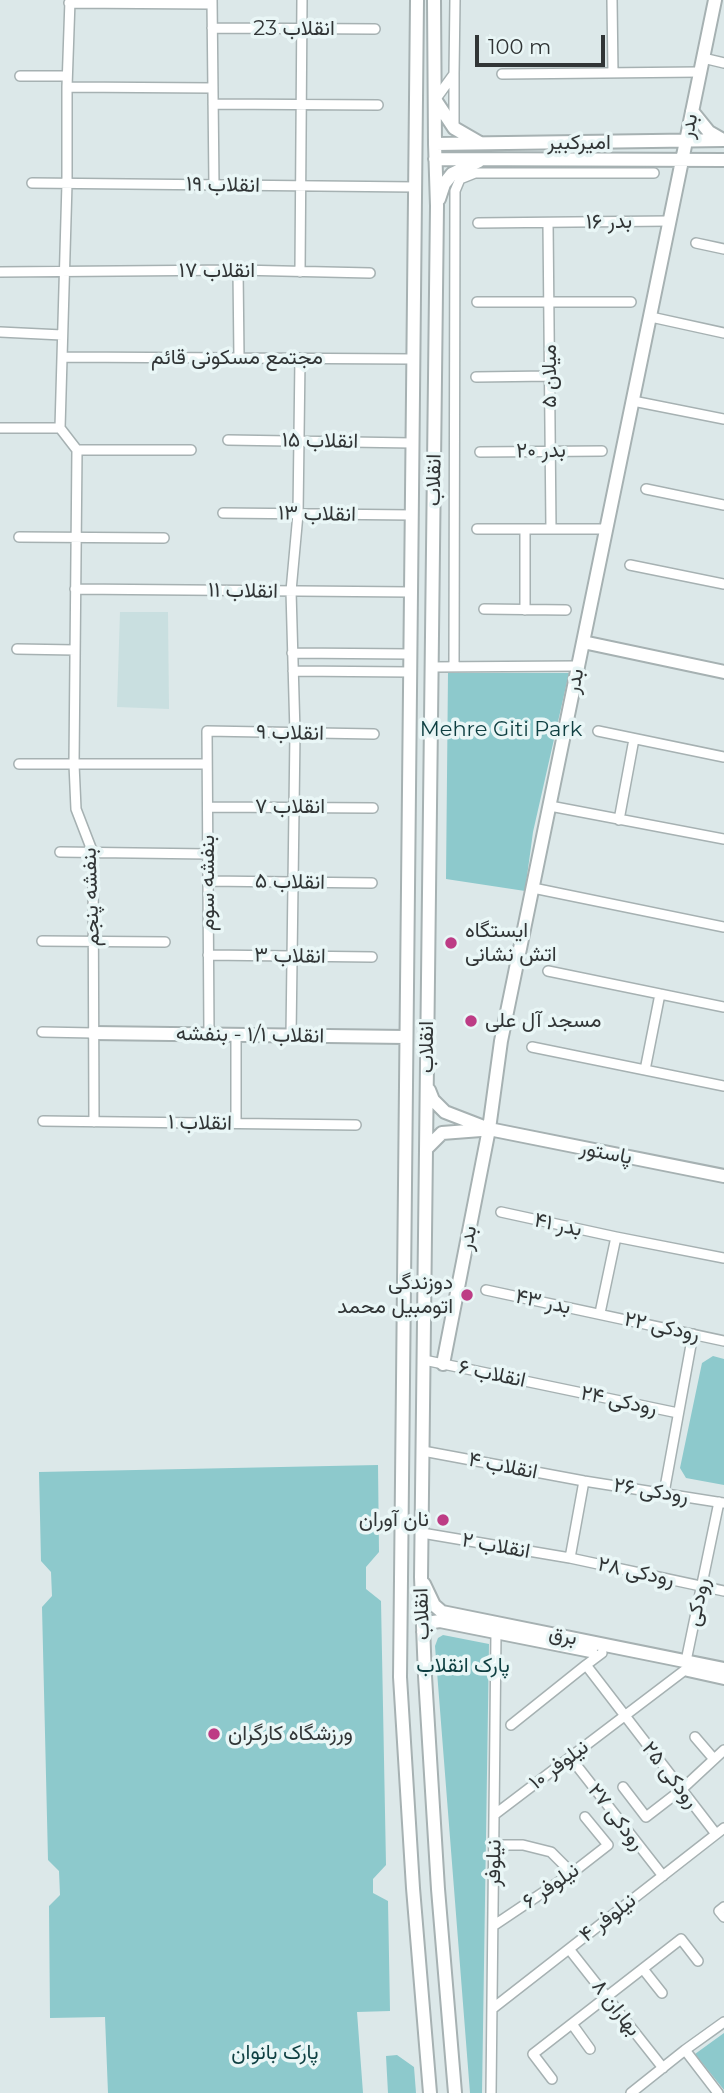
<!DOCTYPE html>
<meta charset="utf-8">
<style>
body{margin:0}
#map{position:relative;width:724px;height:2093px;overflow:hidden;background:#dce8e9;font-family:Montserrat,sans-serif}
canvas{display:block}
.scale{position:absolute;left:475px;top:35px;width:130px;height:32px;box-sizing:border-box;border:4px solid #313536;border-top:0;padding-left:9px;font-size:21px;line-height:24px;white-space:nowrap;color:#313536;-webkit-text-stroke:5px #e9f6f6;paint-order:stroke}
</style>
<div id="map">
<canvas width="724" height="2093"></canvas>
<div class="scale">100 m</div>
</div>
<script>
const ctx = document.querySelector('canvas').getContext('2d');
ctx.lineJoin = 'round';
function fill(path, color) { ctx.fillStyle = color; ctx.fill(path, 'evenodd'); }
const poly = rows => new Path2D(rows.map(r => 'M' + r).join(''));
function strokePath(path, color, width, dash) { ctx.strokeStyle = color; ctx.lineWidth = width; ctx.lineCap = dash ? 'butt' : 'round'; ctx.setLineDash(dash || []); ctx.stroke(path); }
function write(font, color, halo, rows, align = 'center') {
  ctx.font = font + ' Montserrat,Vazirmatn,sans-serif'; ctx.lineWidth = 7; ctx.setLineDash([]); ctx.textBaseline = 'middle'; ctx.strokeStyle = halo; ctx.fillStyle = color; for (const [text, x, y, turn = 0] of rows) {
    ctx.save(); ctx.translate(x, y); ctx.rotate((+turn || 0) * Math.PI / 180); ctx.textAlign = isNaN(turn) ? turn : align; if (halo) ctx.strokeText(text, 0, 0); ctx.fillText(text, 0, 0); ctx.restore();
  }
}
fill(poly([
 [120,612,168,612,169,709,117,707]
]), '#c9dfe0');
fill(poly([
 [448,673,569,673,533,832,525,891,446,879],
 [713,1356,724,1359,724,1485,686,1478,680,1468,702,1363],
 [378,1465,379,1552,366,1567,366,1589,381,1601,386,1865,373,1879,373,1893,388,1901,390,2011,357,2012,363,2093,108,2093,105,2017,50,2018,49,1906,60,1895,59,1871,48,1860,42,1607,52,1596,51,1572,41,1561,39,1472],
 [443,1635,489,1644,482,2093,470,2093,435,1646,438,1638],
 [724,2033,724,2090,695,2054],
 [397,2055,414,2067,416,2093,388,2093,386,2056]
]), '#8dc9cc');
const street = poly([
 [70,0,67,87,67,183,60,428,77,450,74,764,76,809,93,853,94,1122],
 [212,0,214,185],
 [612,0,613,73],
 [69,3,212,4],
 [212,28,375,29],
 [703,58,724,63],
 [454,74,454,128],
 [502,74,700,72],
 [20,76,67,76],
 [67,87,213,88],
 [435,100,454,74,455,0],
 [213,104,378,105],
 [32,183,415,187],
 [478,223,669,221],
 [548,223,551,529],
 [696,243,724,249],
 [238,270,239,358],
 [0,272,238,270,370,273],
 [300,272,302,0],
 [477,302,631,302],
 [651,317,724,333],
 [0,332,62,335],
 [62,357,413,359],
 [476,377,550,376],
 [633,401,724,419],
 [0,428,60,428],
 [228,440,412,443],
 [77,450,191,450],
 [480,452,602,451],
 [646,489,724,505],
 [223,513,412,515],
 [477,529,606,529],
 [525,529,525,610],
 [19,537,164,538],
 [630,565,724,584],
 [75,589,411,592],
 [484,609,566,610],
 [17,649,75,650],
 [292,653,410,654],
 [432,667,578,666],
 [454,667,455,191,460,179,475,173,654,173],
 [293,671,410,672],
 [598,731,724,757],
 [19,764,207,764],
 [550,806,724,839],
 [208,807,373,808],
 [619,820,634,739],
 [60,852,208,854],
 [208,881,372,883],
 [533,888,724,927],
 [42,941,165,942],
 [208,955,372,957],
 [548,971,724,1007],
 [42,1032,93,1033],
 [209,1034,207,731,374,734],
 [236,1034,236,1123],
 [291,1036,295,733,291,591,298,514,300,358],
 [532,1047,724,1086],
 [645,1070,660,994],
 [43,1121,356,1125],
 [501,1212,616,1237,724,1258],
 [486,1290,724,1341],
 [600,1313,616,1237],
 [424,1360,678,1413],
 [423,1451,584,1481,724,1503],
 [664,1493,693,1334],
 [422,1533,570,1558,724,1591],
 [570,1558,584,1481],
 [686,1661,719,1502],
 [586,1665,602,1653],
 [511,1725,586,1665,716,1834],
 [695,1737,713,1758],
 [570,1757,663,1876],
 [623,1787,646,1817,681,1790,724,1750],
 [494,1815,685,1670],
 [494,1845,523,1845,551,1852,572,1873],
 [724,1907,719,1911,724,1917],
 [493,1926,572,1873,608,1845,585,1817],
 [569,1949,663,2068],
 [643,1969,662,1993],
 [492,2009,724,1828],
 [572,2024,590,2049],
 [685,2050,718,2093],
 [552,2079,533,2054,681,1939,698,1961],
 [491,2093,496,1633],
 [631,2093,685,2050,724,2022]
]);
const secondary = poly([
 [417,0,400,1677,413,1888,430,2093],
 [434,0,435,144,437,206,421,1577,425,1676,438,1889,455,2093],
 [436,101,454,128,480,143],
 [692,111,709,132,723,140],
 [435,144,724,140],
 [435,159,724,160],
 [439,199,444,184,452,174,479,161],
 [583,642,724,672],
 [93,1033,406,1037],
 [429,1090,433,1100,445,1112,489,1129,724,1176],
 [426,1149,442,1133,481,1130],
 [443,1364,489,1129,501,1041,715,0],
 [424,1584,434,1605,442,1612,724,1669],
 [423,1632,433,1622,440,1621,591,1651],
 [688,1670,724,1678]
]);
strokePath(street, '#a6b1b2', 12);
strokePath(secondary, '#a6b1b2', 16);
strokePath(street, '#fff', 9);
strokePath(secondary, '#fff', 12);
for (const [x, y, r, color] of [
 [451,943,7,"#bd3c85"],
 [471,1021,7,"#bd3c85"],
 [467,1295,7,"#bd3c85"],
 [443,1520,7,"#bd3c85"],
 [214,1734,7,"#bd3c85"]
]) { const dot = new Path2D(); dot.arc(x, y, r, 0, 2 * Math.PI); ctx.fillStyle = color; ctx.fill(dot); strokePath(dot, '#e9f6f6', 2.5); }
write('21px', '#313536', '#e9f6f6', [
 ["انقلاب 23",294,29],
 ["بدر",689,126,-79],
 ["امیرکبیر",579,143],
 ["انقلاب ۱۹",223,185,1],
 ["بدر ۱۶",609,222,-1],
 ["انقلاب ۱۷",217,271],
 ["مجتمع مسکونی قائم",237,358],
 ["میلان ۵",550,376,-90],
 ["انقلاب ۱۵",320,441,1],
 ["بدر ۲۰",541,451,-1],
 ["انقلاب",434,480,-89],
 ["انقلاب ۱۳",317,514,1],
 ["انقلاب ۱۱",243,591,1],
 ["بدر",575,681,-78],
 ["انقلاب ۹",290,733,1],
 ["انقلاب ۷",290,807],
 ["انقلاب ۵",290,882,1],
 ["بنفشه سوم",208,883,-90],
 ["بنفشه پنجم",91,897,-92],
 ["انقلاب ۳",290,956,1],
 ["انقلاب ۱/۱ - بنفشه",250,1035,1],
 ["انقلاب",427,1047,-90],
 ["انقلاب ۱",200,1123,1],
 ["پاستور",606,1153,11],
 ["بدر ۴۱",558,1225,12],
 ["بدر",468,1238,-79],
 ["بدر ۴۳",543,1302,12],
 ["رودکی ۲۲",662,1327,12],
 ["انقلاب ۶",492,1374,12],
 ["رودکی ۲۴",619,1401,12],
 ["انقلاب ۴",503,1466,11],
 ["رودکی ۲۶",651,1491,9],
 ["انقلاب ۲",496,1546,10],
 ["رودکی ۲۸",636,1572,12],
 ["رودکی",698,1602,-78],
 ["انقلاب",422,1614,-92],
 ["برق",563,1636,11],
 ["نیلوفر ۱۰",559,1765,-37],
 ["رودکی ۲۵",670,1775,52],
 ["رودکی ۲۷",616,1817,52],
 ["نیلوفر",494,1863,-89],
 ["نیلوفر ۶",551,1886,-35],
 ["نیلوفر ۴",608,1918,-38],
 ["بهاران ۸",616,2008,52]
]);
write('21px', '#0e3f41', '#e9f6f6', [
 ["Mehre Giti Park",501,730],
 ["پارک انقلاب",463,1666],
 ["پارک بانوان",275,2053]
]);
write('21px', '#313536', '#e9f6f6', [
 ["ایستگاه",465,931],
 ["اتش نشانی",465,955],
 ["مسجد آل علی",485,1021],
 ["دوزندگی",453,1283,"right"],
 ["اتومبیل محمد",453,1307,"right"],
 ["نان آوران",429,1520,"right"],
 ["ورزشگاه کارگران",228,1734]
], 'left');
</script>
